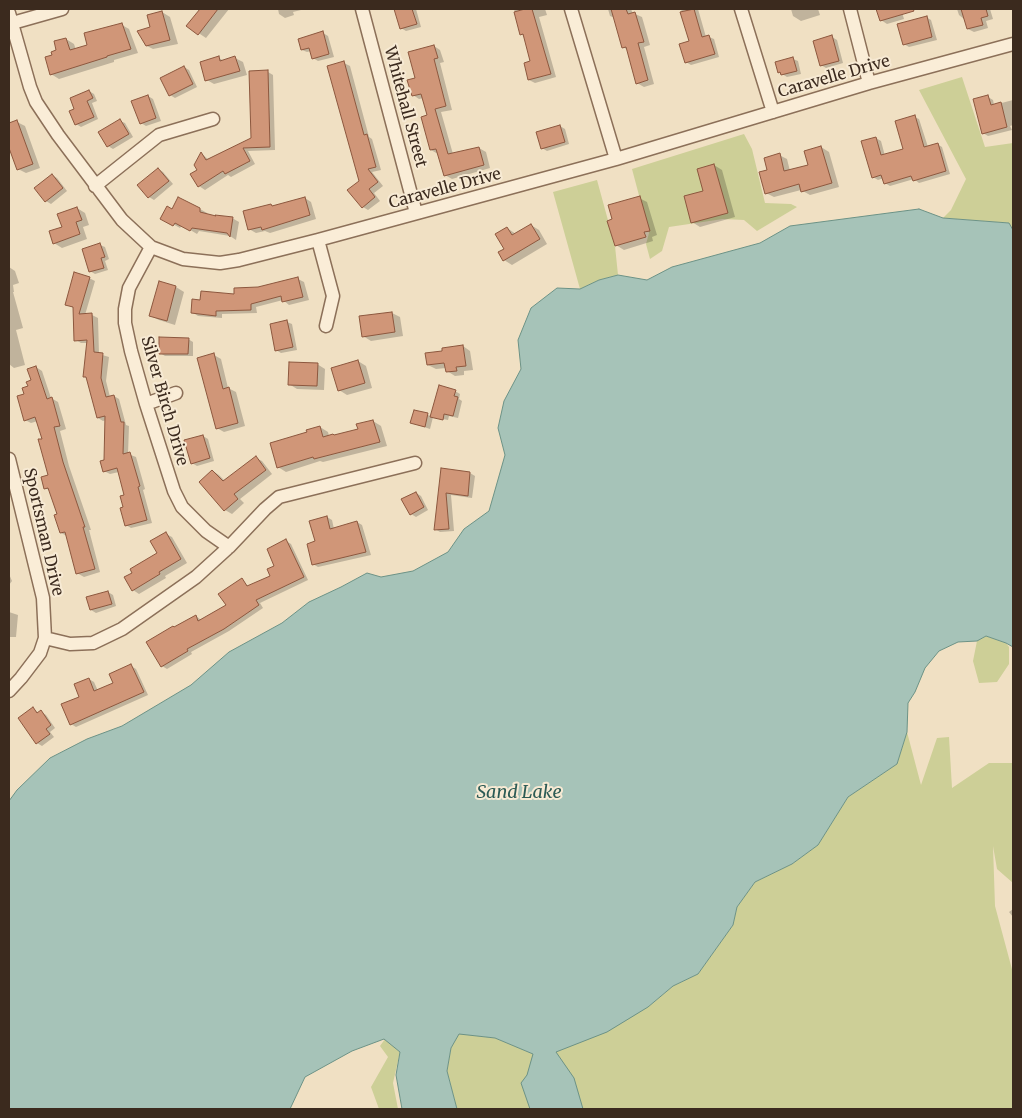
<!DOCTYPE html>
<style>
body{margin:0}
#map{position:relative;width:1022px;height:1118px;overflow:hidden;background:#f0e0c3;font-family:Merriweather,serif}
canvas{display:block}
.frame{position:absolute;inset:0;border:10px solid #3b2a1e;pointer-events:none}
</style>
<div id="map">
<canvas width="1022" height="1118"></canvas>
<div class="frame"></div>
</div>
<script>
const ctx = document.querySelector('canvas').getContext('2d');
ctx.lineJoin = 'round';
function fill(path, color) { ctx.fillStyle = color; ctx.fill(path, 'evenodd'); }
const poly = rows => new Path2D(rows.map(r => 'M' + r).join(''));
function strokePath(path, color, width, dash) { ctx.strokeStyle = color; ctx.lineWidth = width; ctx.lineCap = dash ? 'butt' : 'round'; ctx.setLineDash(dash || []); ctx.stroke(path); }
function write(font, color, halo, rows, align = 'center') {
  ctx.font = font + ' Merriweather,serif'; ctx.lineWidth = 4; ctx.setLineDash([]); ctx.textBaseline = 'middle'; ctx.strokeStyle = halo; ctx.fillStyle = color; for (const [text, x, y, turn = 0] of rows) {
    ctx.save(); ctx.translate(x, y); ctx.rotate((+turn || 0) * Math.PI / 180); ctx.textAlign = isNaN(turn) ? turn : align; if (halo) ctx.strokeText(text, 0, 0); ctx.fillText(text, 0, 0); ctx.restore();
  }
}
fill(poly([
 [962,77,985,147,1013,143,1013,230,1009,223,943,218,951,210,966,179,919,90],
 [744,134,752,149,765,203,791,204,797,207,757,231,744,220,723,219,669,227,662,251,650,259,646,244,649,233,632,169],
 [597,180,615,246,618,275,599,280,580,289,553,192],
 [986,636,1006,643,1009,647,1009,664,997,682,979,683,973,661,977,641],
 [907,732,921,785,937,738,949,737,952,788,989,763,1013,763,1013,883,997,869,993,846,995,906,1013,973,1013,1109,457,1109,447,1071,451,1048,459,1033,495,1038,534,1054,648,1007,673,986,698,974,733,925,737,907,755,882,792,864,818,845,848,797,897,764],
 [385,1039,400,1052,393,1083,398,1109,379,1109,371,1087,388,1057,380,1046]
]), '#cdcf97');
const water = poly([
 [919,209,943,218,1009,223,1013,230,1013,647,1006,643,986,636,977,641,958,642,939,651,925,668,915,692,908,703,907,732,897,764,848,797,818,845,792,864,755,882,737,907,733,925,698,974,673,986,648,1007,607,1032,556,1052,574,1078,583,1109,530,1109,521,1083,527,1075,533,1054,495,1038,459,1034,451,1048,447,1071,457,1109,402,1109,396,1075,400,1052,384,1039,352,1051,305,1077,290,1109,9,1109,9,801,17,790,50,758,87,739,122,726,191,685,229,652,282,623,309,602,341,587,367,573,381,577,413,571,448,552,464,529,489,511,505,455,498,428,504,401,521,369,518,340,531,308,557,288,580,289,599,280,618,275,647,280,672,267,760,243,790,226,919,209]
]);
fill(water, '#a6c3b8');
strokePath(water, '#6c9286', 1);
fill(poly([
 [202,9,229,9,206,38,188,26],
 [278,9,305,9,293,12,294,15,285,18,279,14],
 [395,9,416,9,421,27,406,31,401,28],
 [514,9,545,9,547,15,539,17,556,77,535,83,529,80,531,62,524,36,521,34],
 [608,9,631,9,633,14,635,14,642,17,650,45,644,47,654,84,644,87,637,83,628,50,623,47,615,18,610,16],
 [681,9,698,9,706,37,709,37,714,39,719,57,691,65,686,62,690,42],
 [791,9,818,9,820,15,801,21,793,16],
 [878,9,901,9,904,19,887,24,881,20],
 [957,9,990,9,993,19,986,21,988,28,974,32,968,29,964,19,959,15],
 [162,12,170,17,178,44,153,49,145,45,139,32,152,28],
 [926,17,931,20,937,40,909,47,904,44],
 [122,25,129,29,138,53,114,60,114,62,59,79,51,74,53,56,66,39,74,44,76,50,88,46],
 [323,33,328,36,334,57,318,61,313,58,311,51,307,52,302,50],
 [832,37,837,40,843,63,826,68,821,65],
 [434,46,440,50,444,62,440,63,452,110,441,112,453,154,479,148,486,152,490,168,452,179,445,175,438,154,431,150,429,116,424,98,419,99,413,95,417,79],
 [219,58,224,61,235,58,243,62,247,75,214,84,207,80],
 [793,59,798,61,801,74,787,77,779,72],
 [344,63,350,66,369,137,372,139,381,170,372,172,383,186,374,193,380,201,368,210,363,207,361,181],
 [184,67,189,70,197,87,175,98,170,95],
 [268,72,273,75,275,150,248,151,255,164,231,177,228,175,205,190,199,186,199,170,202,154,209,160,252,139],
 [89,91,94,94,97,101,92,103,98,119,81,127,76,124,76,109],
 [148,96,153,99,161,121,146,126,141,123],
 [988,97,993,100,994,105,1013,100,1013,125,1010,126,1012,130,988,136,983,133],
 [914,117,919,119,928,147,937,144,942,147,950,174,919,183,914,179,890,186,885,183,884,178,878,180,873,177,876,138,881,141,885,156,905,150],
 [120,121,125,123,133,137,113,149,108,146],
 [17,122,25,126,40,168,26,173,18,169,9,144,9,124],
 [560,126,565,129,569,144,547,151,542,148],
 [821,147,829,152,839,187,810,195,801,190,774,197,766,193,769,171,779,155,787,159,790,171,810,165],
 [714,165,722,170,735,217,700,227,692,222],
 [158,169,163,172,173,184,154,200,149,197],
 [52,175,57,178,67,191,51,204,46,201,35,188],
 [305,198,311,202,316,219,270,233,265,231,256,233,249,229,271,205,274,207],
 [639,198,647,202,657,235,652,237,653,241,624,250,616,245,614,220],
 [77,208,85,213,89,225,83,227,87,239,62,248,54,243],
 [200,209,207,213,206,215,232,218,239,222,236,240,230,236,199,231,197,234,182,225,180,228,162,218,173,210],
 [531,225,539,230,547,244,512,265,504,260,507,228,516,234],
 [100,245,105,247,109,259,105,261,108,270,95,274,90,271],
 [9,267,15,271,19,283,13,285,14,292,13,292,23,328,16,330,25,365,14,368,9,364],
 [89,278,95,281,85,315,92,315,98,318,99,354,109,357,106,381,110,397,114,396,119,399,126,425,129,426,128,454,136,457,145,489,143,490,152,523,131,528,126,525,124,508,126,495,119,472,110,474,104,471,106,420,103,421,98,418,87,378,84,376,88,343,81,343,76,340,74,308,66,304],
 [298,279,304,282,309,300,289,305,283,300,256,307,257,313,222,314,222,318,198,316,192,312,236,296],
 [160,283,176,287,184,292,175,325,159,320,151,316],
 [392,313,400,317,403,336,371,341,363,336],
 [287,322,292,324,297,350,281,353,276,350],
 [188,339,193,342,193,356,165,356,160,353],
 [463,346,470,351,473,370,464,371,464,375,455,376,447,371,446,368,436,369,428,365,443,352],
 [214,355,221,359,228,388,236,392,245,426,224,432,217,428],
 [358,361,366,366,372,388,347,395,339,390],
 [317,364,325,369,324,390,297,389,289,384],
 [36,367,42,371,51,398,58,402,66,429,60,431,69,466,91,530,89,530,100,572,84,577,77,573,67,536,61,533,59,515,51,491,45,488,49,476,43,439,38,421,31,423,25,420,25,394,33,381],
 [455,391,460,394,459,399,462,401,458,418,449,416,448,420,433,417,430,429,412,423,415,411,431,416],
 [373,421,381,426,387,446,323,462,320,461,286,472,278,467,308,433,320,427,328,432,329,436,359,430],
 [203,436,208,439,214,461,197,466,192,463],
 [256,458,262,461,272,474,240,499,244,503,232,514,225,510,200,482,213,471,219,475,225,481],
 [442,470,470,473,475,476,472,498,451,495,454,531,440,532,435,529],
 [416,493,421,496,428,510,416,517,411,514],
 [327,517,332,520,334,529,357,522,362,525,371,555,318,567,313,564,316,542],
 [166,534,172,537,187,563,165,576,166,578,139,594,133,590,134,573,159,553],
 [286,541,291,544,308,580,260,603,263,608,229,631,191,652,192,654,167,669,162,666,175,628,196,616,201,620,227,606,242,580,249,587,271,576],
 [9,574,12,581,9,585],
 [108,592,113,595,116,606,96,613,91,610,88,598],
 [9,612,18,615,16,637,9,637],
 [131,666,136,669,148,695,76,727,71,724,89,679,94,682,98,691,115,684],
 [33,709,39,713,41,712,46,715,55,728,50,732,54,737,42,746,37,743],
 [1013,909,1013,917,1009,912]
]), '#0003');
const building = poly([
 [200,9,218,9,198,35,186,26,200,9],
 [394,9,412,9,417,24,400,29,394,9],
 [525,9,532,9,551,74,528,80,524,63,530,61,523,34,520,35,514,12,525,9],
 [611,9,626,9,628,14,635,12,644,42,638,43,648,80,636,84,626,47,622,48,611,9],
 [694,9,702,37,709,35,715,54,685,63,679,44,689,41,680,12,694,9],
 [876,9,913,9,914,11,880,21,876,9],
 [961,9,986,9,988,16,981,18,983,25,967,29,961,9],
 [162,11,170,40,146,46,137,31,150,27,147,15,162,11],
 [927,16,932,37,903,45,897,24,927,16],
 [122,23,131,49,107,56,107,57,50,75,45,57,52,55,51,52,56,50,54,41,66,38,70,50,87,45,84,33,122,23],
 [323,31,329,54,312,59,309,48,301,50,298,39,323,31],
 [832,35,839,61,820,66,813,41,832,35],
 [434,45,438,58,434,59,446,106,435,109,448,154,479,147,484,165,444,176,436,149,430,150,421,117,427,115,421,94,412,96,407,80,415,78,408,52,434,45],
 [219,56,220,61,235,56,240,71,205,81,200,62,219,56],
 [793,57,797,71,781,75,780,72,778,73,775,62,793,57],
 [344,61,364,135,367,134,376,167,368,169,378,182,369,189,375,197,362,208,347,190,359,181,327,66,344,61],
 [184,66,193,84,169,96,160,78,184,66],
 [268,70,270,147,243,148,250,161,225,174,223,171,198,187,190,174,197,170,194,165,201,152,206,160,251,138,249,71,268,70],
 [89,90,93,98,87,101,94,117,75,125,69,111,74,109,70,98,89,90],
 [148,95,156,118,140,124,131,101,148,95],
 [988,95,991,105,1001,102,1007,127,982,134,973,99,988,95],
 [915,115,924,147,938,143,946,171,913,181,911,176,884,184,881,175,872,178,861,141,876,137,881,155,903,149,895,121,915,115],
 [120,119,129,134,107,147,98,132,120,119],
 [17,120,33,164,17,170,9,148,9,123,17,120],
 [560,125,565,142,541,149,536,132,560,125],
 [821,146,832,183,801,192,799,184,765,194,759,172,767,170,764,158,780,153,784,171,808,165,804,151,821,146],
 [714,164,728,213,691,223,684,196,703,191,697,169,714,164],
 [158,168,169,181,148,198,137,185,158,168],
 [52,174,63,188,45,202,34,188,52,174],
 [640,196,650,231,644,232,646,237,615,246,607,221,612,219,608,205,640,196],
 [178,197,200,208,200,212,216,216,215,215,233,217,230,237,227,233,192,228,190,231,175,223,173,226,160,219,167,206,172,209,178,197],
 [305,197,310,215,262,230,261,227,248,230,243,211,271,204,272,206,305,197],
 [77,207,82,220,76,222,80,234,53,244,49,231,62,227,57,214,77,207],
 [531,224,540,239,503,261,498,252,504,249,495,234,507,227,512,235,531,224],
 [100,243,105,257,101,258,104,268,89,272,82,249,100,243],
 [74,272,90,277,79,314,92,313,94,352,103,353,101,378,106,397,114,395,121,422,124,422,123,454,130,452,140,486,138,487,147,520,125,526,120,508,123,507,120,496,124,495,117,468,103,472,100,461,104,460,105,416,97,418,86,377,83,377,87,340,74,341,73,307,65,305,74,272],
 [298,277,303,297,282,302,281,296,251,304,251,310,216,311,216,316,191,313,192,299,200,300,201,291,234,294,234,288,258,287,298,277],
 [159,281,176,286,167,321,149,316,159,281],
 [392,312,395,332,362,337,359,316,392,312],
 [287,320,293,347,275,351,270,324,287,320],
 [159,337,189,338,188,354,159,354,159,337],
 [463,345,466,366,456,367,457,371,446,372,444,363,427,365,425,353,442,351,442,348,463,345],
 [214,353,223,389,229,387,238,423,216,429,197,358,214,353],
 [358,360,365,383,338,391,331,368,358,360],
 [289,362,318,363,317,386,288,385,289,362],
 [36,366,47,399,52,397,60,426,54,427,63,462,85,527,83,527,95,569,76,574,65,532,60,533,54,515,57,514,48,488,44,489,41,477,48,475,38,439,42,439,35,417,24,421,17,396,24,394,22,388,28,386,26,382,31,380,27,369,36,366],
 [439,385,456,390,454,396,458,397,453,416,444,414,443,420,430,417,439,385],
 [414,410,428,413,425,427,410,423,414,410],
 [373,420,380,442,314,459,313,457,277,468,270,443,307,432,306,430,320,426,323,437,333,434,334,435,358,429,356,424,373,420],
 [203,435,210,458,191,464,184,440,203,435],
 [256,456,266,470,234,494,238,499,224,511,199,482,212,470,223,481,256,456],
 [441,468,470,472,468,496,446,493,449,529,434,530,441,468],
 [416,492,424,507,410,515,401,499,416,492],
 [327,516,330,529,357,521,366,552,312,565,307,544,315,541,309,521,327,516],
 [166,532,181,559,159,572,160,574,132,591,124,577,132,573,130,569,157,553,150,541,166,532],
 [286,539,304,577,256,600,259,605,224,629,187,649,188,651,161,667,146,642,173,626,174,627,196,615,198,621,226,605,218,594,242,578,247,586,270,576,267,569,274,566,267,549,286,539],
 [108,591,112,604,90,610,86,597,108,591],
 [131,664,144,692,70,725,61,704,79,697,74,684,89,678,94,691,113,683,109,674,131,664],
 [33,707,37,713,41,710,51,725,46,729,50,734,36,744,18,718,33,707]
]);
fill(building, '#d09678');
strokePath(building, '#8c573e', 1);
const minor = poly([
 [362,9,416,213],
 [571,9,616,159],
 [741,9,773,112],
 [850,9,869,83],
 [9,13,30,87,36,102,58,135,122,220,151,247,183,259,220,263,239,260,318,240,616,159,869,83,1013,44],
 [9,24,62,9],
 [95,186,159,135,213,119],
 [318,240,333,296,326,326],
 [151,247,129,288,125,309,125,323,131,351,146,404,174,491,182,507,206,531,229,547],
 [146,404,176,393],
 [9,459,43,598,45,638,40,653,21,678,9,691],
 [45,638,70,644,93,643,122,629,196,577,229,547,265,509,279,497,415,463]
]);
strokePath(minor, '#8c7059', 15);
strokePath(minor, '#faedd7', 12);
write('16px', '#3b2a1e', '#f7ead4', [
 ["Caravelle Drive",834,77,-16],
 ["Whitehall Street",405,107,75],
 ["Caravelle Drive",445,189,-15],
 ["Silver Birch Drive",164,401,74],
 ["Sportsman Drive",43,532,77]
]);
write('italic 18px', '#2c5b55', '#f7ead4', [
 ["Sand Lake",519,793]
]);
</script>
